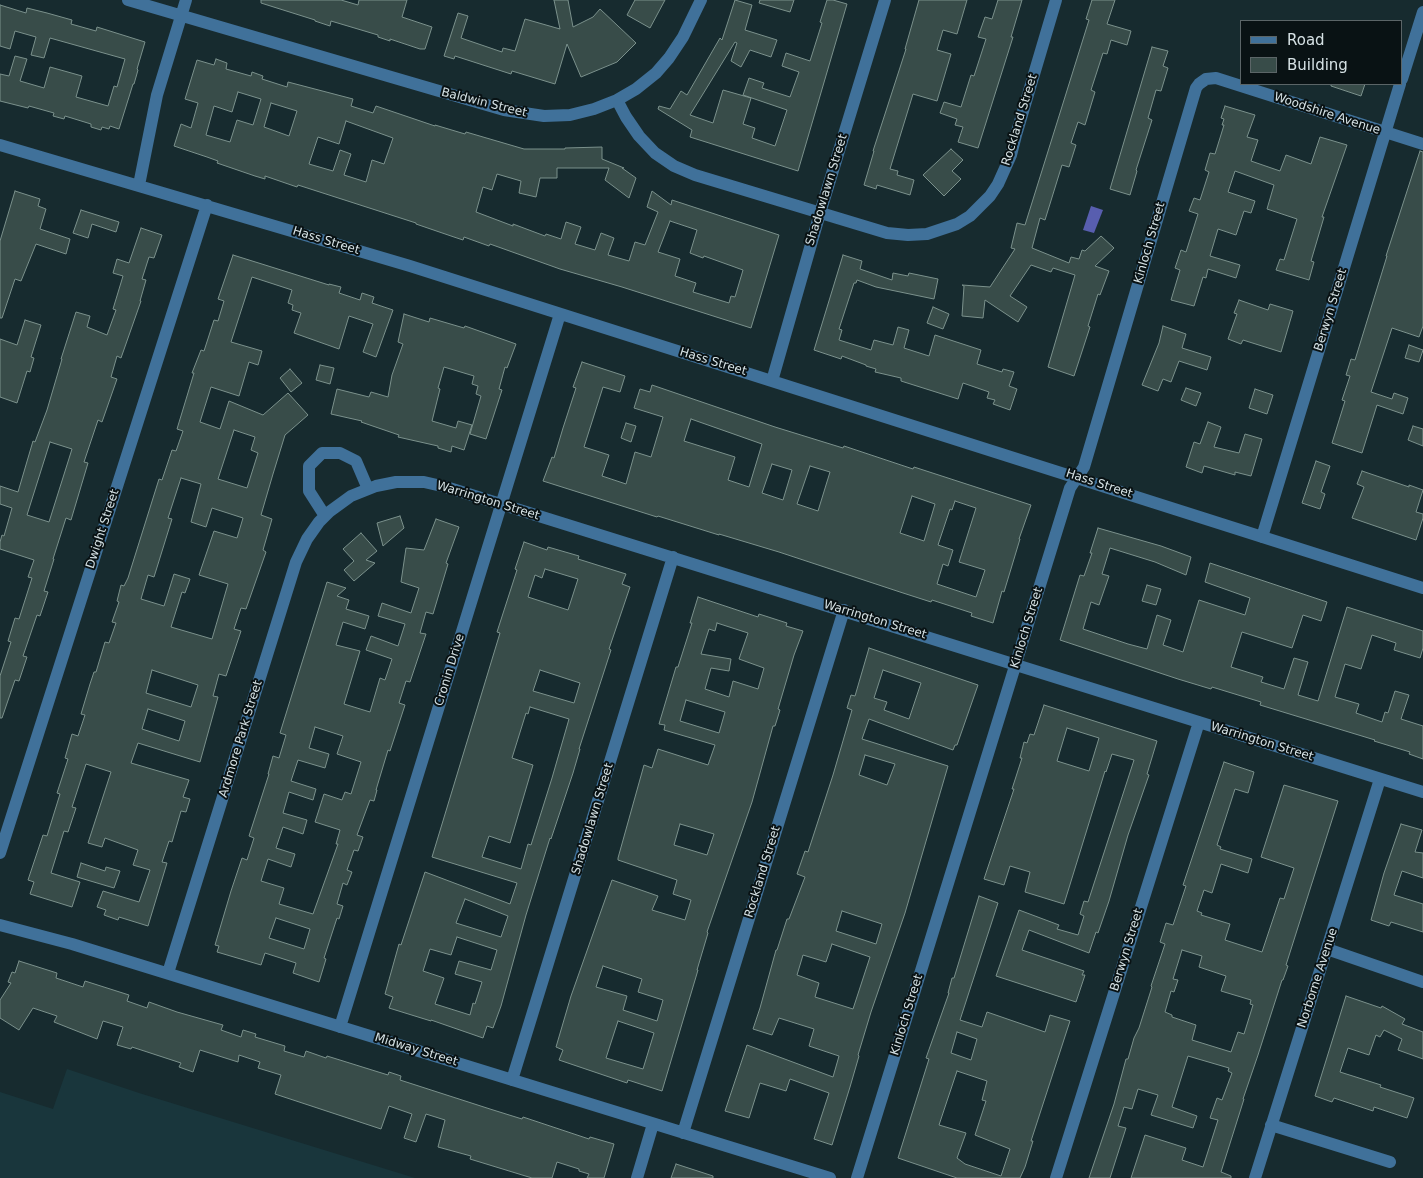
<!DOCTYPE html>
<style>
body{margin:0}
#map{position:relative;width:1423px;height:1178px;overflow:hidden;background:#172b2f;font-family:"DejaVu Sans",sans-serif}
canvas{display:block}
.legend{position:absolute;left:1240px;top:20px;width:162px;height:65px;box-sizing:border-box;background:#091214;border:1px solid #5b6567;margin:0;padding:6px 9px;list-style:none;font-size:15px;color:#d5e1e4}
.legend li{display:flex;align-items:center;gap:10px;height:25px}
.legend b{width:25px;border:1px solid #5b6567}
</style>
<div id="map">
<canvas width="1423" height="1178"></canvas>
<ul class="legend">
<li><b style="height:6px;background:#40719a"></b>Road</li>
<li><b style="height:14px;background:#384c49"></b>Building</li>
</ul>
</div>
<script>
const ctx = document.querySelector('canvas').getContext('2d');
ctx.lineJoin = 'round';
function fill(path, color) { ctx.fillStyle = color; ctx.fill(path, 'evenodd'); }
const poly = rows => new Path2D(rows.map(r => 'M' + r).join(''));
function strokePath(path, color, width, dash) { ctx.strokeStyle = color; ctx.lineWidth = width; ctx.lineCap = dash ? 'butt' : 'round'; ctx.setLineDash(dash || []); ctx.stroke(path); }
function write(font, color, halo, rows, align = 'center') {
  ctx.font = font + ' "DejaVu Sans",sans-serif'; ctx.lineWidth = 4; ctx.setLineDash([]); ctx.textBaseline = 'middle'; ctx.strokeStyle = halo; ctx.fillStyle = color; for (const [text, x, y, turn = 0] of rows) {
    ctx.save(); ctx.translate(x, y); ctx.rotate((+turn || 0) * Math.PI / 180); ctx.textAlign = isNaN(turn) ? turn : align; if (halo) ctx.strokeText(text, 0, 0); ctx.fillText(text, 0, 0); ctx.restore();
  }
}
fill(poly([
 [67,1069,139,1093,415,1178,0,1178,0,1092,53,1109]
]), '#19363c');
fill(poly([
 [1091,206,1103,210,1094,233,1083,230]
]), '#585eaf');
const building = poly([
 [261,0,341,0,358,5,359,0,407,0,402,17,432,27,425,49,420,49,390,39,390,41,378,37,378,35,331,21,330,26,315,21,315,20,261,3,261,0],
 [554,0,568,0,573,27,593,17,600,9,636,43,617,62,581,77,567,44,555,84,512,71,511,74,455,56,454,59,444,56,458,13,468,16,461,38,502,52,503,48,515,51,525,19,560,29,554,0],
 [635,0,665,0,650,28,627,15,635,0],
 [735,0,752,5,745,30,777,40,771,57,750,50,741,67,731,61,737,43,735,42,690,115,713,123,723,90,751,98,743,124,755,128,752,138,775,146,787,110,743,95,749,78,764,83,762,88,790,97,799,72,782,66,786,53,810,61,822,23,820,22,827,0,833,0,847,4,798,171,690,137,692,130,658,109,659,106,670,109,681,91,687,95,720,38,722,40,735,0],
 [760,0,794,0,790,12,759,3,760,0],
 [919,0,967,0,957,34,943,30,937,50,951,54,937,101,913,94,890,169,898,171,897,175,914,180,910,195,877,185,876,189,864,185,874,151,873,151,906,49,905,49,919,0],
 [998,0,1022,0,1011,37,1013,37,978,148,958,142,963,127,955,125,957,119,940,113,944,102,961,107,971,75,974,76,986,39,978,37,985,17,992,19,998,0],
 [1092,0,1115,0,1107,24,1131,31,1127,45,1111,40,1107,54,1103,53,1091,90,1095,92,1085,125,1078,122,1071,143,1076,145,1069,167,1062,165,1045,220,1040,218,1032,248,1069,263,1071,257,1079,259,1082,250,1085,251,1101,236,1114,248,1095,266,1109,271,1100,295,1098,294,1088,326,1090,327,1074,376,1048,367,1075,275,1053,268,1051,272,1031,265,1010,296,1027,307,1018,322,985,300,983,318,962,316,964,286,962,285,990,287,1015,249,1011,248,1017,223,1025,225,1089,20,1086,19,1092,0],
 [0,5,26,13,27,8,47,13,72,20,71,24,96,31,97,27,145,42,137,69,138,70,134,84,133,84,119,129,110,126,109,129,102,127,101,130,91,127,91,124,65,116,64,119,53,116,54,113,29,106,28,108,0,101,0,74,9,76,15,56,27,59,20,81,44,88,50,67,82,76,76,97,108,106,114,86,117,87,125,59,50,38,44,58,31,55,36,37,15,31,10,49,0,46,0,5],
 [1152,47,1168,51,1163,66,1168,68,1161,91,1156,90,1148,118,1152,120,1136,170,1137,171,1130,195,1110,189,1152,47],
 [216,59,227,63,226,69,251,76,252,72,263,76,262,79,287,87,288,82,353,99,351,106,373,113,376,106,435,126,435,125,465,134,466,132,524,149,565,149,565,148,602,147,602,159,624,168,622,168,636,178,629,198,605,180,609,168,557,168,557,178,540,178,536,197,519,193,521,181,497,174,492,190,483,187,476,212,513,226,513,224,545,236,546,234,561,239,566,222,581,227,575,244,595,250,601,233,614,238,608,255,629,261,635,242,645,245,658,212,647,207,652,191,671,205,672,200,779,235,751,328,622,287,560,269,490,244,489,246,464,237,463,240,454,237,416,224,416,223,298,185,297,187,265,176,265,179,255,176,217,163,218,161,207,157,174,146,181,124,191,128,198,103,185,99,197,60,214,65,216,59],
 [238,92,261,99,253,125,237,120,230,142,206,135,214,106,232,112,238,92],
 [271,103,297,111,289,136,264,127,271,103],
 [346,121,393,138,384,164,372,160,366,182,344,175,351,154,340,150,333,171,309,164,318,137,339,144,346,121],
 [670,221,697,230,690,253,703,258,704,256,743,270,735,297,731,296,729,303,693,292,696,283,675,276,680,259,658,252,670,221],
 [1331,84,1365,84,1361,96,1331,86,1331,84],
 [1225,106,1255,115,1247,137,1258,140,1251,161,1280,171,1286,155,1311,164,1320,137,1347,145,1322,217,1324,217,1311,261,1314,262,1309,280,1276,270,1280,259,1284,260,1297,219,1267,209,1274,185,1235,171,1228,192,1255,201,1251,213,1244,211,1236,235,1218,229,1210,256,1240,265,1236,278,1208,269,1206,278,1203,277,1194,306,1171,300,1180,270,1175,268,1181,250,1186,252,1198,214,1189,211,1194,198,1200,200,1209,172,1205,170,1210,153,1215,154,1224,125,1222,125,1224,119,1221,118,1225,106],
 [951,149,963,160,952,171,961,179,944,196,923,175,951,149],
 [1420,151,1423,152,1423,326,1419,337,1392,328,1371,392,1392,399,1394,393,1408,398,1403,414,1377,405,1362,453,1332,443,1345,401,1342,400,1350,376,1346,375,1351,359,1355,360,1387,256,1386,256,1420,151],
 [15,191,40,199,38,206,46,209,40,229,70,239,66,254,36,244,21,281,15,279,2,318,0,318,0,241,15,191],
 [81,210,119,222,116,232,92,224,88,238,73,233,81,210],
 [141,228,162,235,154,258,149,257,142,279,146,280,140,301,141,301,121,358,117,356,111,377,117,379,102,422,98,420,84,462,88,463,71,520,66,518,53,559,54,559,44,591,48,592,40,616,37,615,23,656,27,657,19,681,15,680,2,718,0,718,0,676,11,642,8,641,15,618,19,619,32,578,28,577,34,560,0,549,0,542,2,535,4,536,12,508,0,504,0,486,18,492,33,441,35,442,47,410,62,359,61,359,76,312,90,316,87,327,107,335,116,310,113,309,123,276,113,273,117,259,129,263,141,228],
 [50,442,72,449,49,522,27,515,50,442],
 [233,255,329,285,329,284,341,287,339,293,360,300,362,293,374,297,372,303,393,310,376,357,363,352,373,324,349,316,339,349,294,333,301,313,292,310,293,305,288,303,292,290,252,277,231,342,262,351,258,365,249,362,239,396,211,387,200,422,220,429,229,401,263,415,288,393,308,415,285,435,273,474,261,515,272,519,263,550,266,552,246,609,241,608,234,629,241,631,226,676,219,674,213,696,218,697,200,762,138,743,131,763,189,780,183,797,190,799,186,812,181,811,172,842,169,841,162,862,167,863,148,926,119,917,118,920,104,915,106,910,97,907,103,891,139,902,150,870,133,865,138,850,105,838,102,847,88,843,111,772,86,764,72,807,76,808,68,832,64,831,51,873,80,882,72,907,30,894,34,882,28,880,43,835,47,836,60,794,57,793,68,759,65,758,72,734,78,736,85,715,81,714,90,684,94,672,96,672,105,642,109,643,116,623,112,622,119,602,117,601,121,585,124,586,128,578,159,479,162,480,172,450,176,451,183,431,177,429,194,373,192,373,201,350,204,351,214,320,218,321,224,301,218,299,233,255],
 [234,430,255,437,251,450,258,453,247,488,218,479,234,430],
 [181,478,201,484,191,522,206,527,212,508,243,518,237,538,214,531,199,575,228,584,212,639,171,627,182,592,185,593,190,579,174,574,164,606,141,599,148,575,154,577,172,519,168,518,181,478],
 [152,670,198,685,191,707,146,693,152,670],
 [148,709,185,721,179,741,142,729,148,709],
 [843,255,862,261,860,269,892,280,893,273,908,276,909,273,938,279,934,299,876,287,857,280,856,283,854,283,839,329,842,330,839,340,871,350,874,340,893,345,898,327,909,330,904,348,929,356,935,335,981,350,977,364,1002,372,1003,369,1014,372,1009,386,1017,389,1010,410,993,404,995,400,987,398,989,392,963,383,958,399,901,381,901,378,875,372,876,369,866,366,866,365,842,356,841,359,814,350,843,255],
 [1239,300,1268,310,1270,304,1293,311,1281,352,1243,340,1241,344,1228,339,1237,314,1234,313,1239,300],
 [933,307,949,314,943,329,927,323,933,307],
 [404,314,429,322,430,318,464,328,465,326,516,344,507,368,505,367,499,389,502,390,486,439,470,434,481,396,476,394,478,386,472,384,474,376,444,367,438,388,440,389,432,421,456,428,458,421,472,425,464,450,452,446,451,452,438,448,438,446,398,437,399,435,361,422,362,421,331,414,337,389,369,397,371,392,388,397,392,375,403,344,398,342,404,314],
 [25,320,41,325,31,357,34,358,30,372,27,371,17,403,0,397,0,339,17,345,25,320],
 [1163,326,1186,334,1182,348,1211,357,1207,370,1179,361,1171,382,1163,379,1158,391,1142,385,1159,343,1163,326],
 [1409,345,1423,350,1419,362,1405,358,1409,345],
 [582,362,625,376,620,392,603,387,584,447,609,455,602,476,626,484,635,452,651,457,663,417,634,408,640,389,650,392,652,385,775,427,843,448,844,446,913,469,914,467,1031,505,1019,539,1020,539,1004,592,1002,591,993,623,971,616,972,613,932,600,931,602,900,592,779,552,719,534,719,535,658,516,657,517,543,481,552,457,554,458,563,428,576,388,573,387,582,362],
 [691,419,762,444,749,487,728,480,735,457,684,441,691,419],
 [772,464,792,470,783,500,762,493,772,464],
 [810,466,830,472,818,511,797,504,810,466],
 [912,496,935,504,924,541,900,533,912,496],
 [955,501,976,508,959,562,985,570,976,597,937,584,943,564,948,566,953,550,938,545,950,509,952,510,955,501],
 [320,365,334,368,330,384,316,380,320,365],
 [290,369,302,383,291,392,280,378,290,369],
 [1186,388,1201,393,1196,406,1181,400,1186,388],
 [1255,389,1273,395,1267,414,1249,408,1255,389],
 [1208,422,1221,427,1214,447,1239,453,1245,434,1262,439,1251,476,1235,472,1235,475,1204,466,1202,473,1186,467,1194,442,1200,444,1208,422],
 [626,423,636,426,631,442,621,438,626,423],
 [1413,426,1423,429,1423,446,1408,440,1413,426],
 [1316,461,1330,466,1321,492,1325,494,1320,509,1302,503,1316,461],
 [1362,471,1409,487,1409,485,1423,490,1416,512,1423,514,1423,518,1416,540,1352,518,1364,487,1357,484,1362,471],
 [400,516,404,528,383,546,377,523,400,516],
 [436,519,459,527,446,563,448,564,433,614,426,612,420,633,426,634,410,682,406,681,399,703,405,705,390,751,388,750,376,790,377,790,374,801,370,800,357,835,363,837,358,851,354,850,347,870,352,872,347,885,343,883,337,904,343,906,339,919,337,918,324,958,326,959,319,982,293,973,296,963,265,953,261,965,217,952,219,946,215,945,231,891,242,858,247,860,254,838,249,836,269,774,268,774,273,756,279,758,286,735,280,733,327,582,346,588,337,596,349,600,346,609,369,616,365,629,343,622,336,645,360,651,344,704,370,712,380,678,385,680,392,659,366,650,371,636,398,646,405,624,378,616,382,603,411,613,419,588,401,582,406,548,424,550,436,519],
 [315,727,343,736,337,754,361,762,351,794,345,792,342,800,324,794,315,822,340,830,336,844,338,844,313,914,279,904,284,888,261,881,268,859,291,867,295,854,276,848,283,827,303,834,307,820,283,813,289,792,313,800,316,789,291,781,298,760,325,768,329,754,309,748,315,727],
 [276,918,310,929,304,949,269,938,276,918],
 [1098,528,1161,546,1191,557,1186,575,1155,562,1110,548,1102,574,1109,576,1099,605,1091,602,1083,629,1128,644,1147,649,1157,615,1171,620,1163,645,1183,652,1199,600,1245,615,1250,598,1205,582,1210,563,1327,602,1321,621,1303,615,1292,648,1242,632,1231,667,1263,677,1261,682,1284,689,1294,658,1308,662,1298,695,1318,701,1347,607,1423,631,1423,648,1420,658,1394,650,1396,643,1372,635,1361,669,1345,664,1335,697,1359,704,1356,713,1382,722,1385,712,1388,713,1395,691,1409,695,1401,719,1423,726,1423,759,1409,754,1410,752,1374,741,1375,740,1260,705,1261,702,1212,687,1211,689,1178,679,1060,640,1080,575,1084,576,1092,553,1090,553,1098,528],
 [361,533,377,551,366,560,375,563,354,581,344,570,354,561,343,549,361,533],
 [524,542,547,550,548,547,579,556,578,559,626,574,622,584,630,587,609,649,611,650,579,749,580,749,573,773,551,839,550,838,526,915,501,1006,493,1028,487,1026,483,1038,431,1020,431,1021,389,1008,393,997,385,994,399,944,401,945,425,872,510,904,517,883,432,857,500,633,497,632,517,570,515,569,524,542],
 [545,569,578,579,568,610,528,597,535,575,542,578,545,569],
 [540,670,580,683,574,703,533,691,540,670],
 [530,707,569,719,552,778,531,845,528,844,521,869,482,857,489,836,510,843,533,765,512,758,526,713,528,714,530,707],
 [465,899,508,916,501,937,456,923,465,899],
 [457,937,497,950,491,970,459,961,455,974,482,982,475,1004,473,1003,470,1015,435,1004,444,978,423,971,430,949,451,955,457,937],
 [1147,585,1161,589,1156,605,1142,601,1147,585],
 [698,597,758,617,759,614,787,623,786,626,803,631,794,655,778,709,780,710,775,726,773,726,752,802,707,932,708,933,697,970,698,970,662,1091,628,1080,627,1083,559,1060,563,1050,556,1047,571,996,612,880,658,896,652,910,685,920,691,900,673,894,677,880,618,860,618,858,644,765,652,768,658,749,708,765,715,745,664,730,665,725,659,724,676,667,678,667,692,623,690,623,698,597],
 [717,623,748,633,739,659,764,668,758,689,733,681,729,697,705,689,711,668,729,671,731,659,701,654,709,629,715,631,717,623],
 [686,700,725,712,719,733,680,721,686,700],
 [680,824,714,834,707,855,674,845,680,824],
 [603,966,642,979,638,992,663,1000,657,1021,623,1010,627,996,596,987,603,966],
 [618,1021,654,1033,643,1069,606,1058,618,1021],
 [869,648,978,685,957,745,955,745,953,750,869,719,862,739,948,766,905,913,871,1012,858,1055,859,1056,850,1087,832,1145,814,1139,829,1093,790,1079,786,1091,760,1083,749,1118,725,1111,747,1045,833,1077,839,1056,809,1046,814,1029,779,1018,772,1035,753,1029,760,1008,776,950,777,950,787,919,789,919,805,877,797,874,805,851,808,852,833,775,852,710,847,708,851,695,855,696,869,648],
 [883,670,921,683,909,719,884,710,887,702,874,698,883,670],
 [865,755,895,764,887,785,859,775,865,755],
 [842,911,882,924,876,944,836,931,842,911],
 [832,944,870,957,853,1009,815,997,819,983,797,975,803,955,826,962,832,944],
 [1044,705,1157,741,1147,774,1149,775,1128,835,1109,901,1098,933,1096,932,1089,953,1029,930,1022,950,1084,971,1082,975,1085,975,1076,1002,996,976,1019,910,1059,925,1057,929,1078,935,1084,916,1080,914,1084,901,1088,902,1134,760,1112,754,1106,772,1105,771,1064,904,1025,892,1030,872,1010,866,1004,885,984,879,1014,789,1012,789,1022,758,1020,758,1024,742,1027,743,1030,734,1034,735,1044,705],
 [1067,728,1099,738,1089,771,1057,761,1067,728],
 [1224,762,1254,772,1248,793,1235,789,1217,845,1221,847,1220,849,1252,859,1248,873,1221,864,1212,893,1204,890,1197,911,1202,913,1201,915,1230,924,1225,940,1262,952,1280,898,1284,899,1294,868,1261,857,1284,785,1338,801,1286,965,1288,966,1283,980,1282,980,1258,1055,1243,1099,1244,1099,1221,1172,1231,1176,1231,1178,1131,1178,1145,1135,1186,1148,1182,1160,1203,1167,1218,1120,1210,1118,1217,1098,1222,1100,1232,1073,1228,1071,1229,1068,1188,1056,1172,1107,1197,1116,1193,1128,1151,1115,1158,1095,1138,1089,1132,1109,1124,1107,1118,1126,1126,1128,1110,1178,1089,1178,1114,1104,1126,1059,1128,1059,1134,1038,1139,1028,1152,987,1151,986,1165,944,1160,942,1166,923,1173,925,1186,886,1183,885,1224,762],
 [1182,950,1202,956,1199,967,1226,976,1221,991,1251,1000,1250,1004,1253,1005,1244,1034,1238,1032,1231,1052,1192,1040,1196,1025,1172,1017,1172,1015,1165,1012,1171,991,1174,992,1178,980,1173,979,1182,950],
 [1401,824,1422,830,1415,852,1423,853,1423,878,1402,871,1394,895,1423,904,1423,932,1391,922,1389,926,1371,920,1384,873,1401,824],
 [81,863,105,871,106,867,120,871,114,888,77,877,81,863],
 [979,896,998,903,960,1020,982,1027,987,1012,1045,1032,1050,1015,1070,1021,1031,1141,1033,1141,1025,1167,1020,1178,957,1178,898,1158,929,1059,926,1058,949,993,948,993,952,978,954,978,979,896],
 [957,1032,977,1039,971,1060,951,1053,957,1032],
 [957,1071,987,1081,982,1100,986,1101,975,1135,1010,1149,1001,1176,965,1164,957,1158,966,1133,939,1125,957,1071],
 [19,961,57,973,56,978,83,987,85,981,129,995,127,1001,147,1008,149,1002,177,1012,223,1025,221,1030,241,1037,243,1030,256,1034,255,1037,285,1046,284,1051,304,1057,306,1051,326,1058,327,1056,388,1075,389,1072,401,1076,400,1080,490,1109,522,1119,523,1117,589,1139,590,1137,614,1144,604,1178,587,1178,589,1174,579,1171,579,1169,557,1162,552,1178,532,1178,470,1159,471,1156,438,1147,445,1120,426,1114,416,1142,404,1138,412,1114,389,1106,381,1129,275,1094,281,1075,258,1068,260,1062,239,1055,238,1062,200,1050,193,1072,179,1067,181,1063,132,1047,131,1049,117,1045,123,1027,103,1021,97,1039,54,1022,57,1016,33,1008,19,1030,0,1018,0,1000,11,983,8,982,12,972,15,973,19,961],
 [1346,996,1381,1008,1382,1006,1405,1019,1402,1024,1423,1032,1423,1059,1398,1050,1402,1039,1384,1030,1380,1037,1376,1035,1369,1055,1348,1048,1340,1072,1381,1085,1380,1087,1414,1098,1407,1118,1374,1107,1373,1111,1334,1098,1332,1102,1315,1096,1346,996],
 [676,1164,713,1176,713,1178,671,1178,676,1164]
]);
fill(building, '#384c49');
strokePath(building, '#7b918c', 1);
strokePath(poly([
 [128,0,504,110,544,116,570,115,594,109,617,100,636,89,656,73,669,58,683,37,701,0],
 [1402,79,1423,12],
 [617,100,626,117,639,136,655,153,674,166,695,175,887,233,908,235,927,234,957,224,970,216,990,196,998,184,1011,155,1016,135,1056,0],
 [0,145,410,266,1423,588],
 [139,185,157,95,186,0],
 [772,381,820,213,885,0],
 [325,516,309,491,309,466,322,453,340,453,356,461,368,489],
 [1262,537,1400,84],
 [0,853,207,205],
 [0,925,72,944,830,1178],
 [1327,949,1423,982],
 [168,973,296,562,307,539,319,522,329,512,351,496,376,486,396,482,424,482,446,487,1423,792],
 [340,1027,560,314],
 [512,1080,673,557],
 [1271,1125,1390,1162],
 [683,1133,844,610],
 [637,1178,653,1124],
 [857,1178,1070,488,1084,467,1196,88,1199,84,1206,79,1216,78,1423,144],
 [1056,1178,1199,722],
 [1255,1178,1380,779]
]), '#40719a', 12);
write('12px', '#d5e1e4', '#091214', [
 ["Baldwin Street",484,103,14],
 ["Woodshire Avenue",1327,114,18],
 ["Rockland Street",1020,120,-73],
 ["Shadowlawn Street",827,190,-73],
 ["Hass Street",326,241,17],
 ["Kinloch Street",1150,243,-74],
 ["Berwyn Street",1331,310,-73],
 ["Hass Street",713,362,17],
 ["Hass Street",1099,484,18],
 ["Warrington Street",488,501,17],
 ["Dwight Street",103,529,-72],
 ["Warrington Street",875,620,17],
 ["Kinloch Street",1027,628,-73],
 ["Cronin Drive",450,670,-73],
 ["Ardmore Park Street",241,739,-73],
 ["Warrington Street",1262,742,17],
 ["Shadowlawn Street",593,819,-73],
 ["Rockland Street",763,872,-73],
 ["Berwyn Street",1127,950,-73],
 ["Norborne Avenue",1318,978,-72],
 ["Kinloch Street",907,1015,-73],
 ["Midway Street",416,1050,17]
]);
</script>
